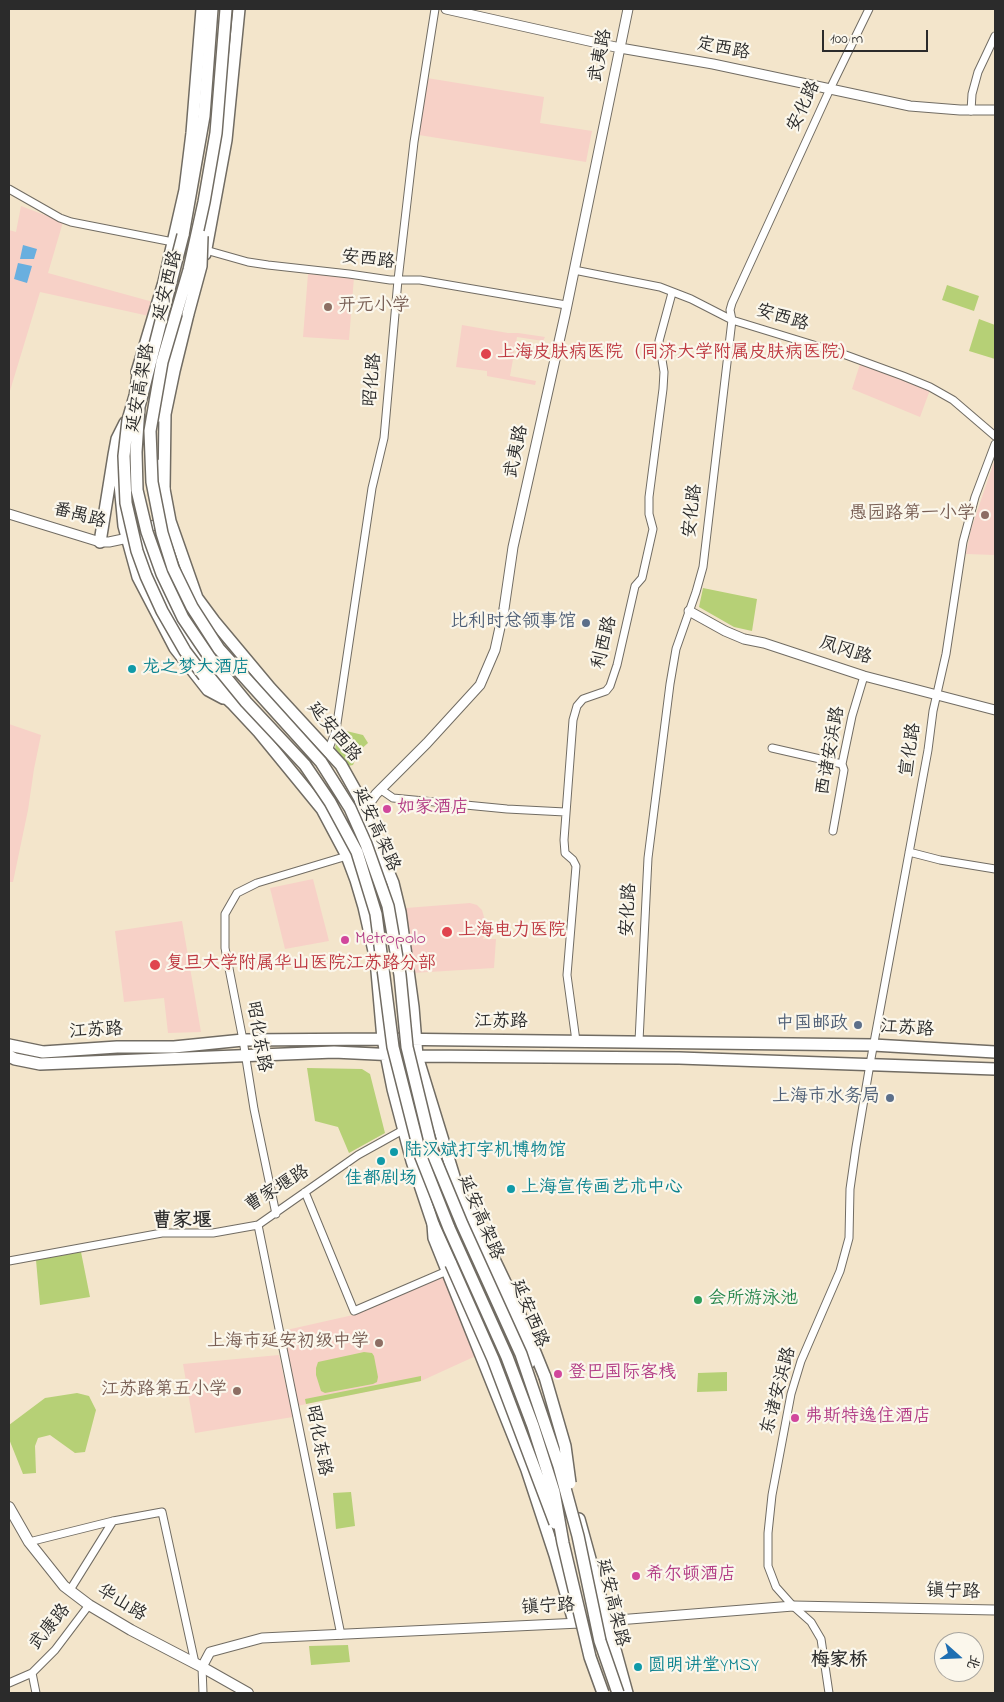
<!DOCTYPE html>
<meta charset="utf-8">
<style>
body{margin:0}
#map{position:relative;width:1004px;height:1702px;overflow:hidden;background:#f3e5cb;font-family:"Indie Flower","LXGW WenKai TC",sans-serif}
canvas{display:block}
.frame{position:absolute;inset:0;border:10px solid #2b2b2b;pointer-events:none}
.north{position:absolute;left:934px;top:1632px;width:50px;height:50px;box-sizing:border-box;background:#fbf7ec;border:1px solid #a8a59f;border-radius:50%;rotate:110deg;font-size:14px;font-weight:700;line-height:20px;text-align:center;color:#2b2b2b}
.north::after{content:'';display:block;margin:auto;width:18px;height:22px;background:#1f6fb2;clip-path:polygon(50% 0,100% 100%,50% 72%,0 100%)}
.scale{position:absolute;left:822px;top:30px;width:106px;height:22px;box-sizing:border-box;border:2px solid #2b2b2b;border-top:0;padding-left:6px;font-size:15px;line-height:18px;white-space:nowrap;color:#2b2b2b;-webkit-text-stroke:4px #fbf7ec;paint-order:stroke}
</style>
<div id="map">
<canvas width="1004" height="1702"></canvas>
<div class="frame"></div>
<div class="north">北</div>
<div class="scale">100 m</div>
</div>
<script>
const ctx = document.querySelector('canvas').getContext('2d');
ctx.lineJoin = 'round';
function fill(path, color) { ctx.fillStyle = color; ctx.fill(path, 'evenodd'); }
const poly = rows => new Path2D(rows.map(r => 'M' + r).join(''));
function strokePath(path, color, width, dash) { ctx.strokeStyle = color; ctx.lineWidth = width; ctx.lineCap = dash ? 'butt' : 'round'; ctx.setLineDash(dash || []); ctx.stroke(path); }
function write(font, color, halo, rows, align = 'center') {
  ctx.font = font + ' "Indie Flower","LXGW WenKai TC",sans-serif'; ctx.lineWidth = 4.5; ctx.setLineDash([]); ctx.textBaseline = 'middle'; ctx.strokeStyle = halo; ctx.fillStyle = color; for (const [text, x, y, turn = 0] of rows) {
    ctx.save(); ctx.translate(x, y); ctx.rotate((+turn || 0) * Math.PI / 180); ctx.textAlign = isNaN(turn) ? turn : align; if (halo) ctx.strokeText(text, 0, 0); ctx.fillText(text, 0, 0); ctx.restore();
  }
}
fill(poly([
 [427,78,544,97,540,123,592,131,586,162,419,135],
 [21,206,63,222,48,273,153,302,149,316,40,292,9,394,9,230,16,232],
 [308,274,354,277,349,340,303,337],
 [462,325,508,333,518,333,545,337,543,341,517,337,510,376,536,381,535,385,487,376,487,371,456,367],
 [860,364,930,390,920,417,852,389],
 [995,459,995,555,966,554,971,529],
 [9,724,41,735,34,769,28,810,13,882,9,882],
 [313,879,329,941,285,949,270,888],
 [470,903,477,905,482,910,486,924,483,939,496,939,494,968,413,973,406,908],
 [182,921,201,1032,168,1033,164,998,124,1002,115,931],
 [444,1276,478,1355,421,1381,297,1406,282,1331,353,1315],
 [279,1355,293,1417,195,1433,183,1364]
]), '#f7d1c7');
fill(poly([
 [947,285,979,296,974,311,942,300],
 [979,319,995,325,995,359,969,351],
 [703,588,757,599,752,631,734,627,699,607],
 [342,730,363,735,368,743,359,751,353,765,348,766,335,752,336,740],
 [307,1068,362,1069,370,1074,385,1133,349,1153,338,1127,315,1121],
 [81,1252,90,1297,40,1305,36,1260],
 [364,1352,372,1353,374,1356,378,1377,377,1382,373,1384,325,1393,321,1391,316,1375,316,1368,318,1362],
 [727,1372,727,1391,697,1392,698,1373],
 [421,1376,421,1381,306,1404,305,1399],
 [77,1393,89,1396,96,1410,85,1452,75,1453,50,1435,38,1438,35,1446,36,1473,23,1474,9,1439,9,1425,45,1398],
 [351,1492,355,1526,336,1529,333,1493],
 [348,1645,350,1662,311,1665,309,1646]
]), '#b6d076');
fill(poly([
 [23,245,37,249,34,259,20,259],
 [18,263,32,266,27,283,14,279]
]), '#69afdf');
const minor = poly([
 [971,111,972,94,978,72,995,36],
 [9,189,60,218,71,222,173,242],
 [202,249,248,262,268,265,349,274,390,280,420,280,566,305],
 [574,270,660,287,691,299,732,320,843,354,903,376,930,387,953,400,995,436],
 [772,748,842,764],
 [328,751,336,730,372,488,384,438,398,280,414,142,435,9],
 [380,789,393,798,507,809,565,812],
 [833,831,844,770,842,764,852,716,864,676],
 [909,852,940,860,995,869],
 [576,1041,567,975,576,866,573,860,565,853,564,840,573,720,577,706,583,699,606,691,610,686,617,665,635,586,642,578,653,529,649,514,649,497,663,389,664,372,659,341,672,293],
 [639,1041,648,858,670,684,676,649,696,592,703,567,732,320,730,310,732,303,830,89,869,9],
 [305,1192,354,1311,447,1271],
 [276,1214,254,1109,243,1040,225,948,225,914,237,893,257,883,347,856],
 [258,1225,341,1635],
 [9,1261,162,1233,213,1233,258,1225,358,1155,403,1130],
 [29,1542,113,1521,162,1512,195,1663],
 [70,1590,113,1521],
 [202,1667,203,1693],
 [32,1673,36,1693],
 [9,1683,32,1673,55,1650,89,1605],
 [829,1693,821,1639,811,1622,793,1606,776,1587,768,1566,768,1533,772,1495,791,1394,801,1361,840,1271,849,1238,850,1189,856,1147,870,1064,928,750,933,711,946,654,963,542,975,497,995,444]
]);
const tertiary = poly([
 [446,9,620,48,713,64,910,106,960,110,995,110],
 [9,514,100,542,109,542,128,538,154,525,165,522],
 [689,611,725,631,744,639,764,643,864,676,995,710],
 [350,846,363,812,376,794,427,743,480,685,495,650,504,609,513,547,565,315,628,9],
 [202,1667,210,1652,262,1638,580,1623,793,1606,995,1610]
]);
const secondary = poly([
 [9,1507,29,1542,64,1586,89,1605,131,1630,202,1667,248,1693]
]);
const primary = poly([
 [205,254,226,140,239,9],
 [137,372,164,282,185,190,192,133,202,9],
 [134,405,139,367],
 [158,416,178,327],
 [130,436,130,486,139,533,154,583,192,644,225,687,231,702,259,732,322,809,347,856,356,880,364,907,376,960,383,1039,393,1089,412,1161,433,1224,434,1238,527,1470,555,1555,573,1618,580,1623],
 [121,446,118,463,124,526,138,577,175,648,208,690,223,698],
 [155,464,156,474,164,489,170,521,197,598,214,621,270,688,341,765,360,799,363,812,393,883,400,912,413,1007,417,1056,460,1196,520,1334,529,1363],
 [100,542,114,455,117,439,125,423],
 [9,1045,43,1052,117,1047,174,1047,243,1040,383,1039,873,1045,995,1052],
 [9,1056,15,1059,40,1064,334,1052,417,1056,679,1058,995,1069],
 [496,1353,521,1408,543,1478],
 [579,1519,627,1693]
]);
const trunk = poly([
 [183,235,204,116,212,9],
 [164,489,165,414,174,371,188,314],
 [204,676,221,694,231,702],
 [460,1196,471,1211,515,1303,545,1377],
 [433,1224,451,1264]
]);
strokePath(minor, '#716c63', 9);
strokePath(tertiary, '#716c63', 11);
strokePath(secondary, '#716c63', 12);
strokePath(primary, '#716c63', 14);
strokePath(trunk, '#716c63', 14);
strokePath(minor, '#fff', 7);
strokePath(tertiary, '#fff', 9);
strokePath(secondary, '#fff', 10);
strokePath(primary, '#fff', 11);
strokePath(trunk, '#fff', 11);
const trunkBridge = poly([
 [226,9,216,133,204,202,189,270,162,362,150,431,152,482,162,533,173,568,192,607,219,649,321,762,350,808,366,844,388,906,400,975,407,1047,433,1154,462,1224,521,1354,559,1466,578,1536,600,1641,618,1693],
 [183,235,139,407,136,452,137,490,147,532,162,574,183,618,210,658,246,702,305,765,330,802,357,852,376,914,393,1047,421,1157,449,1228,507,1357,533,1426,554,1492,563,1543,590,1657,603,1693],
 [188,314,201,266,202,236],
 [135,396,128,420,124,456,126,503,137,551,146,576,162,611,185,651,204,676],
 [451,1264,493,1359,555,1523],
 [545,1377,565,1446,570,1483]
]);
strokePath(trunkBridge, '#716c63', 14, []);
strokePath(trunkBridge, '#fff', 11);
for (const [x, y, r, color] of [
 [328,307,5,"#8d6e63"],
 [486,354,6,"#e0444e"],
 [985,515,5,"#8d6e63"],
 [586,623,5,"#5c6f8a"],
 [132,669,5,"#0f9aa8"],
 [387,809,5,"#d1479c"],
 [447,932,6,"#e0444e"],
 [345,940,5,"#d1479c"],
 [155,965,6,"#e0444e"],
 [858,1025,5,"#5c6f8a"],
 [890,1098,5,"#5c6f8a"],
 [394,1152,5,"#0f9aa8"],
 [381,1161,5,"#0f9aa8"],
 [511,1189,5,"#0f9aa8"],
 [698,1300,5,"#2e9e5b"],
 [379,1343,5,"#8d6e63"],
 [558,1374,5,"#d1479c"],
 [237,1391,5,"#8d6e63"],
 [795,1418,5,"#d1479c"],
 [636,1576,5,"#d1479c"],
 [638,1667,5,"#0f9aa8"]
]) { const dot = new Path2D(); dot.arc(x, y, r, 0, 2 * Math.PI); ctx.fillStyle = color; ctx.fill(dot); strokePath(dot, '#fbf7ec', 2); }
write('18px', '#2b2b2b', '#fbf7ec', [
 ["定西路",723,50,11],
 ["武夷路",602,56,-79],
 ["安化路",805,107,-65],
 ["安西路",368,261,7],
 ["延安西路",169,286,-76],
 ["安西路",782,319,17],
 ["昭化路",374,380,-85],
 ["延安高架路",142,388,-80],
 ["武夷路",518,452,-78],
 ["安化路",694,511,-83],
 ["番禺路",79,517,15],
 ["利西路",606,643,-76],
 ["凤冈路",845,652,18],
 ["延安西路",333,733,50],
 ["宣化路",912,750,-81],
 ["西诸安浜路",832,751,-80],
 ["延安高架路",375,830,66],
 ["安化路",630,910,-87],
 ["江苏路",501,1023],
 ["江苏路",907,1030,4],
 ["江苏路",96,1032,-3],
 ["昭化东路",257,1037,80],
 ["曹家堰路",278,1190,-32],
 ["延安高架路",479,1218,67],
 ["延安西路",528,1314,68],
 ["东诸安浜路",780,1391,-75],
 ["昭化东路",317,1441,79],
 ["镇宁路",953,1593,2],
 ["延安高架路",611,1603,77],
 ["华山路",121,1604,31],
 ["镇宁路",548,1608,-3],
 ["武康路",51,1628,-51]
]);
write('18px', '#785e54', '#fbf7ec', [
 ["开元小学",338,307,"left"],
 ["愚园路第一小学",975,515],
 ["上海市延安初级中学",369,1343],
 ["江苏路第五小学",227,1391]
], 'right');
write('18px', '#be3a42', '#fbf7ec', [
 ["上海皮肤病医院（同济大学附属皮肤病医院）",497,354],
 ["上海电力医院",458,932],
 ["复旦大学附属华山医院江苏路分部",166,965]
], 'left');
write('18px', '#4e5e75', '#fbf7ec', [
 ["比利时总领事馆",576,623],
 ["中国邮政",848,1025],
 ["上海市水务局",880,1098]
], 'right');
write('18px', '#0d838f', '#fbf7ec', [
 ["龙之梦大酒店",142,669],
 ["陆汉斌打字机博物馆",404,1152],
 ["佳都剧场",381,1180,"center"],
 ["上海宣传画艺术中心",521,1189],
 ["圆明讲堂YMSY",648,1667]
], 'left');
write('18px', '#b23c85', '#fbf7ec', [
 ["如家酒店",397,809],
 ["Metropolo",355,940],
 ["登巴国际客栈",568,1374],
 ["弗斯特逸住酒店",805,1418],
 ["希尔顿酒店",646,1576]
], 'left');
write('18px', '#27864d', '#fbf7ec', [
 ["会所游泳池",708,1300]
], 'left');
write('bold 19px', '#2b2b2b', '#fbf7ec', [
 ["梅家桥",839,1662]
]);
write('bold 20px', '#2b2b2b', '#fbf7ec', [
 ["曹家堰",182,1223]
]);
</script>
